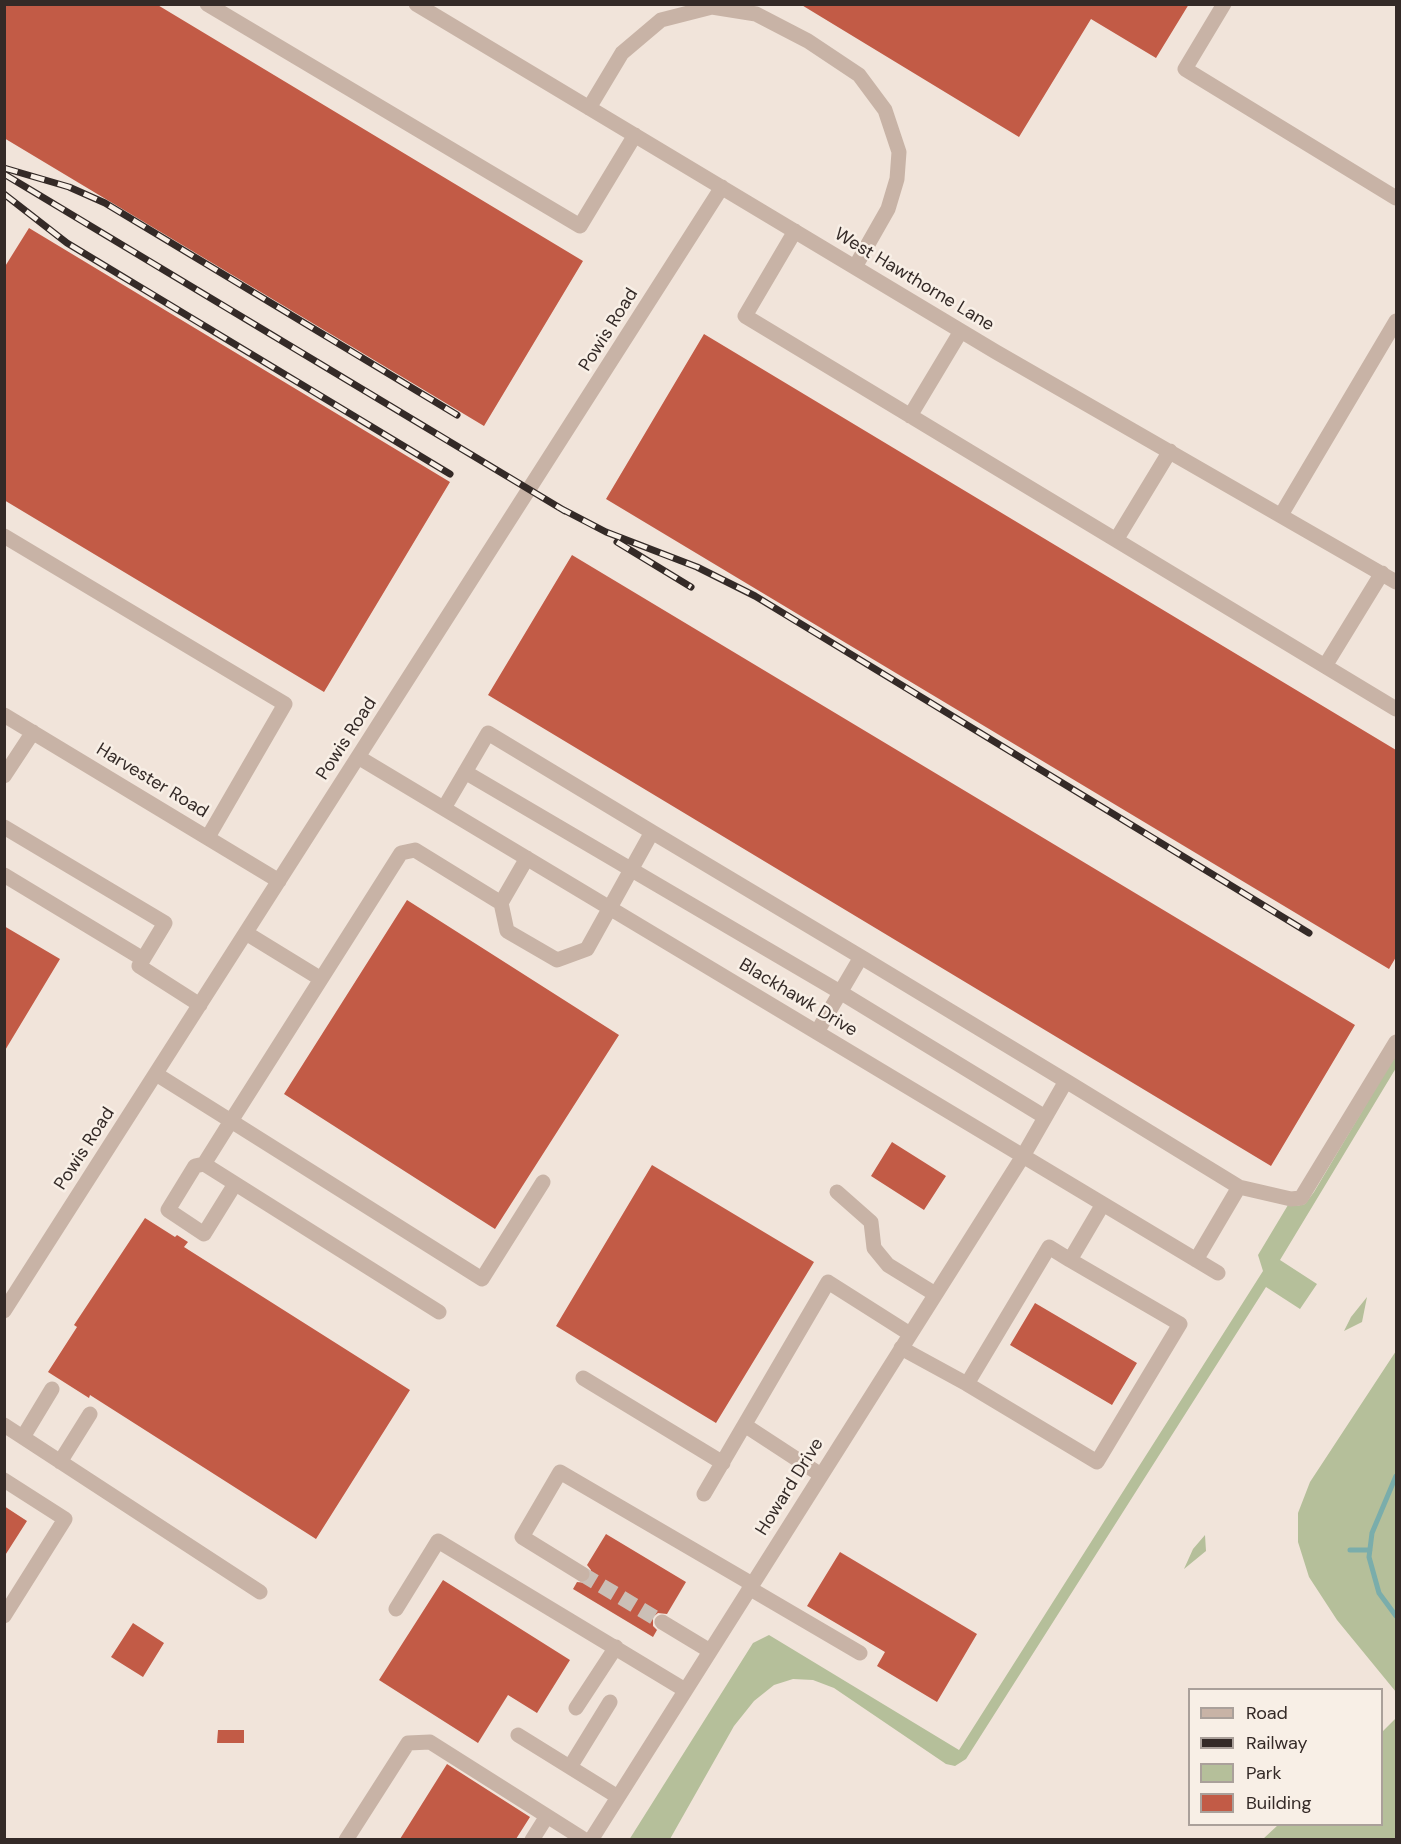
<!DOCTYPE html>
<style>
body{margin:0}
#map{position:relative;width:1401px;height:1844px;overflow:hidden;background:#f1e4da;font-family:"DM Sans",sans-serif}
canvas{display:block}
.frame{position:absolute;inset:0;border:6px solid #342a27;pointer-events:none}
.legend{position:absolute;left:1188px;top:1688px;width:195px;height:138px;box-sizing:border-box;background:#f8efe6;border:2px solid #aaa09a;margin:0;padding:8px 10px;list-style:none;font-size:18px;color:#342a27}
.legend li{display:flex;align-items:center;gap:12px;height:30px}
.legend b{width:30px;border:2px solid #aaa09a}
</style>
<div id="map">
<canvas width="1401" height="1844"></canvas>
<div class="frame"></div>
<ul class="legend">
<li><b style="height:8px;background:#c8b3a6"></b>Road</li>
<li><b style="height:8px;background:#342a27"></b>Railway</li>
<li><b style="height:16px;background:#b5bf9a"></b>Park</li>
<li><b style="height:16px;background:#c25b46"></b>Building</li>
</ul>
</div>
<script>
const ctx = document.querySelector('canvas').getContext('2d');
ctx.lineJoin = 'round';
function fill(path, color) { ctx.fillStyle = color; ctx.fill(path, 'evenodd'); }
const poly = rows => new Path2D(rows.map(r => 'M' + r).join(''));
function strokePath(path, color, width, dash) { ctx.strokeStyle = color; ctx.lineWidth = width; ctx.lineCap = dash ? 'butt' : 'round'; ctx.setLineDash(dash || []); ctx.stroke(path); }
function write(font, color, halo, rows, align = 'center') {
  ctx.font = font + ' "DM Sans",sans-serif'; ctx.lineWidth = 5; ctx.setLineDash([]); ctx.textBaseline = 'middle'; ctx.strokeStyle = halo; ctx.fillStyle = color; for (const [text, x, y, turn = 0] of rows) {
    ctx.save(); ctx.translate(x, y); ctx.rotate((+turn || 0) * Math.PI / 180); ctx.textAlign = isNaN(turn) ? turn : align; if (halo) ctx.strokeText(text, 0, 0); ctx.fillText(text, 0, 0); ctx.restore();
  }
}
fill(poly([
 [1396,1054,1396,1068,1280,1260,1317,1284,1300,1309,1266,1287,966,1759,955,1766,946,1764,834,1688,813,1680,793,1679,774,1685,754,1701,734,1726,670,1839,629,1840,753,1643,769,1635,959,1750,1263,1271,1258,1255,1288,1205,1296,1206,1305,1204,1314,1192],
 [1367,1297,1362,1322,1344,1331,1351,1317],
 [1396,1351,1396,1692,1337,1620,1309,1577,1298,1542,1298,1513,1310,1482],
 [1205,1535,1206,1551,1184,1569,1193,1549],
 [1396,1718,1396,1839,1263,1839,1278,1825,1382,1824,1382,1732]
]), '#b5bf9a');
strokePath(poly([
 [1396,1476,1372,1533,1369,1557,1379,1593,1396,1616],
 [1350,1550,1370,1550]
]), '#7aadab', 5);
fill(poly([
 [4,4,156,4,583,261,484,426,4,138],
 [800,4,1189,4,1156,58,1091,19,1019,137],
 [29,228,450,482,324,692,4,500,4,268],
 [704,334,1396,750,1396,957,1389,969,606,499],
 [572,555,1355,1025,1271,1166,488,695],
 [407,900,619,1035,495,1229,284,1094],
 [4,926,60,959,4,1052],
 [892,1142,946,1176,924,1210,871,1176],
 [652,1165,814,1262,716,1423,556,1326],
 [145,1218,175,1237,177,1235,188,1242,184,1247,410,1390,316,1539,90,1395,89,1398,48,1372,77,1327,74,1325],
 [1035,1303,1137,1363,1112,1405,1010,1345],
 [4,1506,27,1521,4,1557],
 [606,1534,686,1582,667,1614,658,1613,653,1617,653,1626,657,1630,653,1637,573,1589,577,1582,586,1583,591,1579,591,1570,587,1565],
 [840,1552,977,1634,937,1702,877,1666,885,1652,807,1606],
 [443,1580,570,1660,537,1713,508,1695,478,1743,379,1680],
 [133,1623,164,1643,143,1677,111,1657],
 [218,1730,244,1730,244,1743,217,1743],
 [447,1764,530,1817,516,1839,400,1839]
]), '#c25b46');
strokePath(poly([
 [582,1574,662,1622]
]), '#cbbfb6', 15, [15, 8]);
strokePath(poly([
 [207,4,580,226,635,135],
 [416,4,996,352,1396,582],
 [1224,4,1185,69,1396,198],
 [589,108,622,53,661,20,712,7,756,14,808,41,859,75,885,110,899,152,897,179,888,209,855,267],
 [795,231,745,316,1396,709],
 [910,416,961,331],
 [1281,515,1396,321],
 [4,536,285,704,208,837],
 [1116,540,1170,451],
 [1325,666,1382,573],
 [4,715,279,881],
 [358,757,1218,1273],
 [465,772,840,992,1045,1117],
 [4,776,33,732],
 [444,808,488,733,652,832],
 [4,827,165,923,139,966,200,1005],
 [527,858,501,903,507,931,557,960,587,949,652,832,861,957],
 [4,875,143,959],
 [246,933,321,979],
 [817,1032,861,957,1066,1081],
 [156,1074,231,1121,401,853,415,850,501,903],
 [204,1164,195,1166,168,1210,204,1234,235,1184],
 [1239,1187,1291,1199,1301,1198,1396,1042],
 [837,1192,871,1222,874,1248,888,1265,935,1294],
 [4,1311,722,187],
 [439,1312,204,1164,231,1121,482,1279,543,1182],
 [901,1348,967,1384,1049,1247,1070,1260,1103,1204],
 [583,1378,723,1463],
 [967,1384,1097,1462,1180,1324,1070,1260],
 [4,1425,260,1592],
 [746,1426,821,1475],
 [23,1437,52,1389],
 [60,1462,90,1414],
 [4,1480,65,1519,4,1616],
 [704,1494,828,1282,910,1334],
 [582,1574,522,1537,560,1472,752,1584],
 [749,1588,860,1653],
 [396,1609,438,1541,685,1690],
 [662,1622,710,1651],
 [576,1708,616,1647],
 [518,1735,618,1797],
 [570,1767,610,1702],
 [346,1840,408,1743,430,1742,585,1840],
 [532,1840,547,1816],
 [591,1840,1023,1156,1066,1081,1239,1187,1196,1260]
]), '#c8b3a6', 15);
const rail = poly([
 [4,168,69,187,105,203,457,415],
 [4,174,565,511],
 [4,194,67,243,450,474],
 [558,507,606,532,697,567,755,596,1309,933],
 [617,542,691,587]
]);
strokePath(rail, '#342a27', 7);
strokePath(rail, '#f8efe6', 4.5, [14]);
write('18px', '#342a27', '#f8efe6', [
 ["West Hawthorne Lane",914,280,31],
 ["Powis Road",609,330,-58],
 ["Powis Road",347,739,-57],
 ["Harvester Road",152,781,31],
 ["Blackhawk Drive",798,998,31],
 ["Powis Road",85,1149,-57],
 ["Howard Drive",790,1487,-58]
]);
</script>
